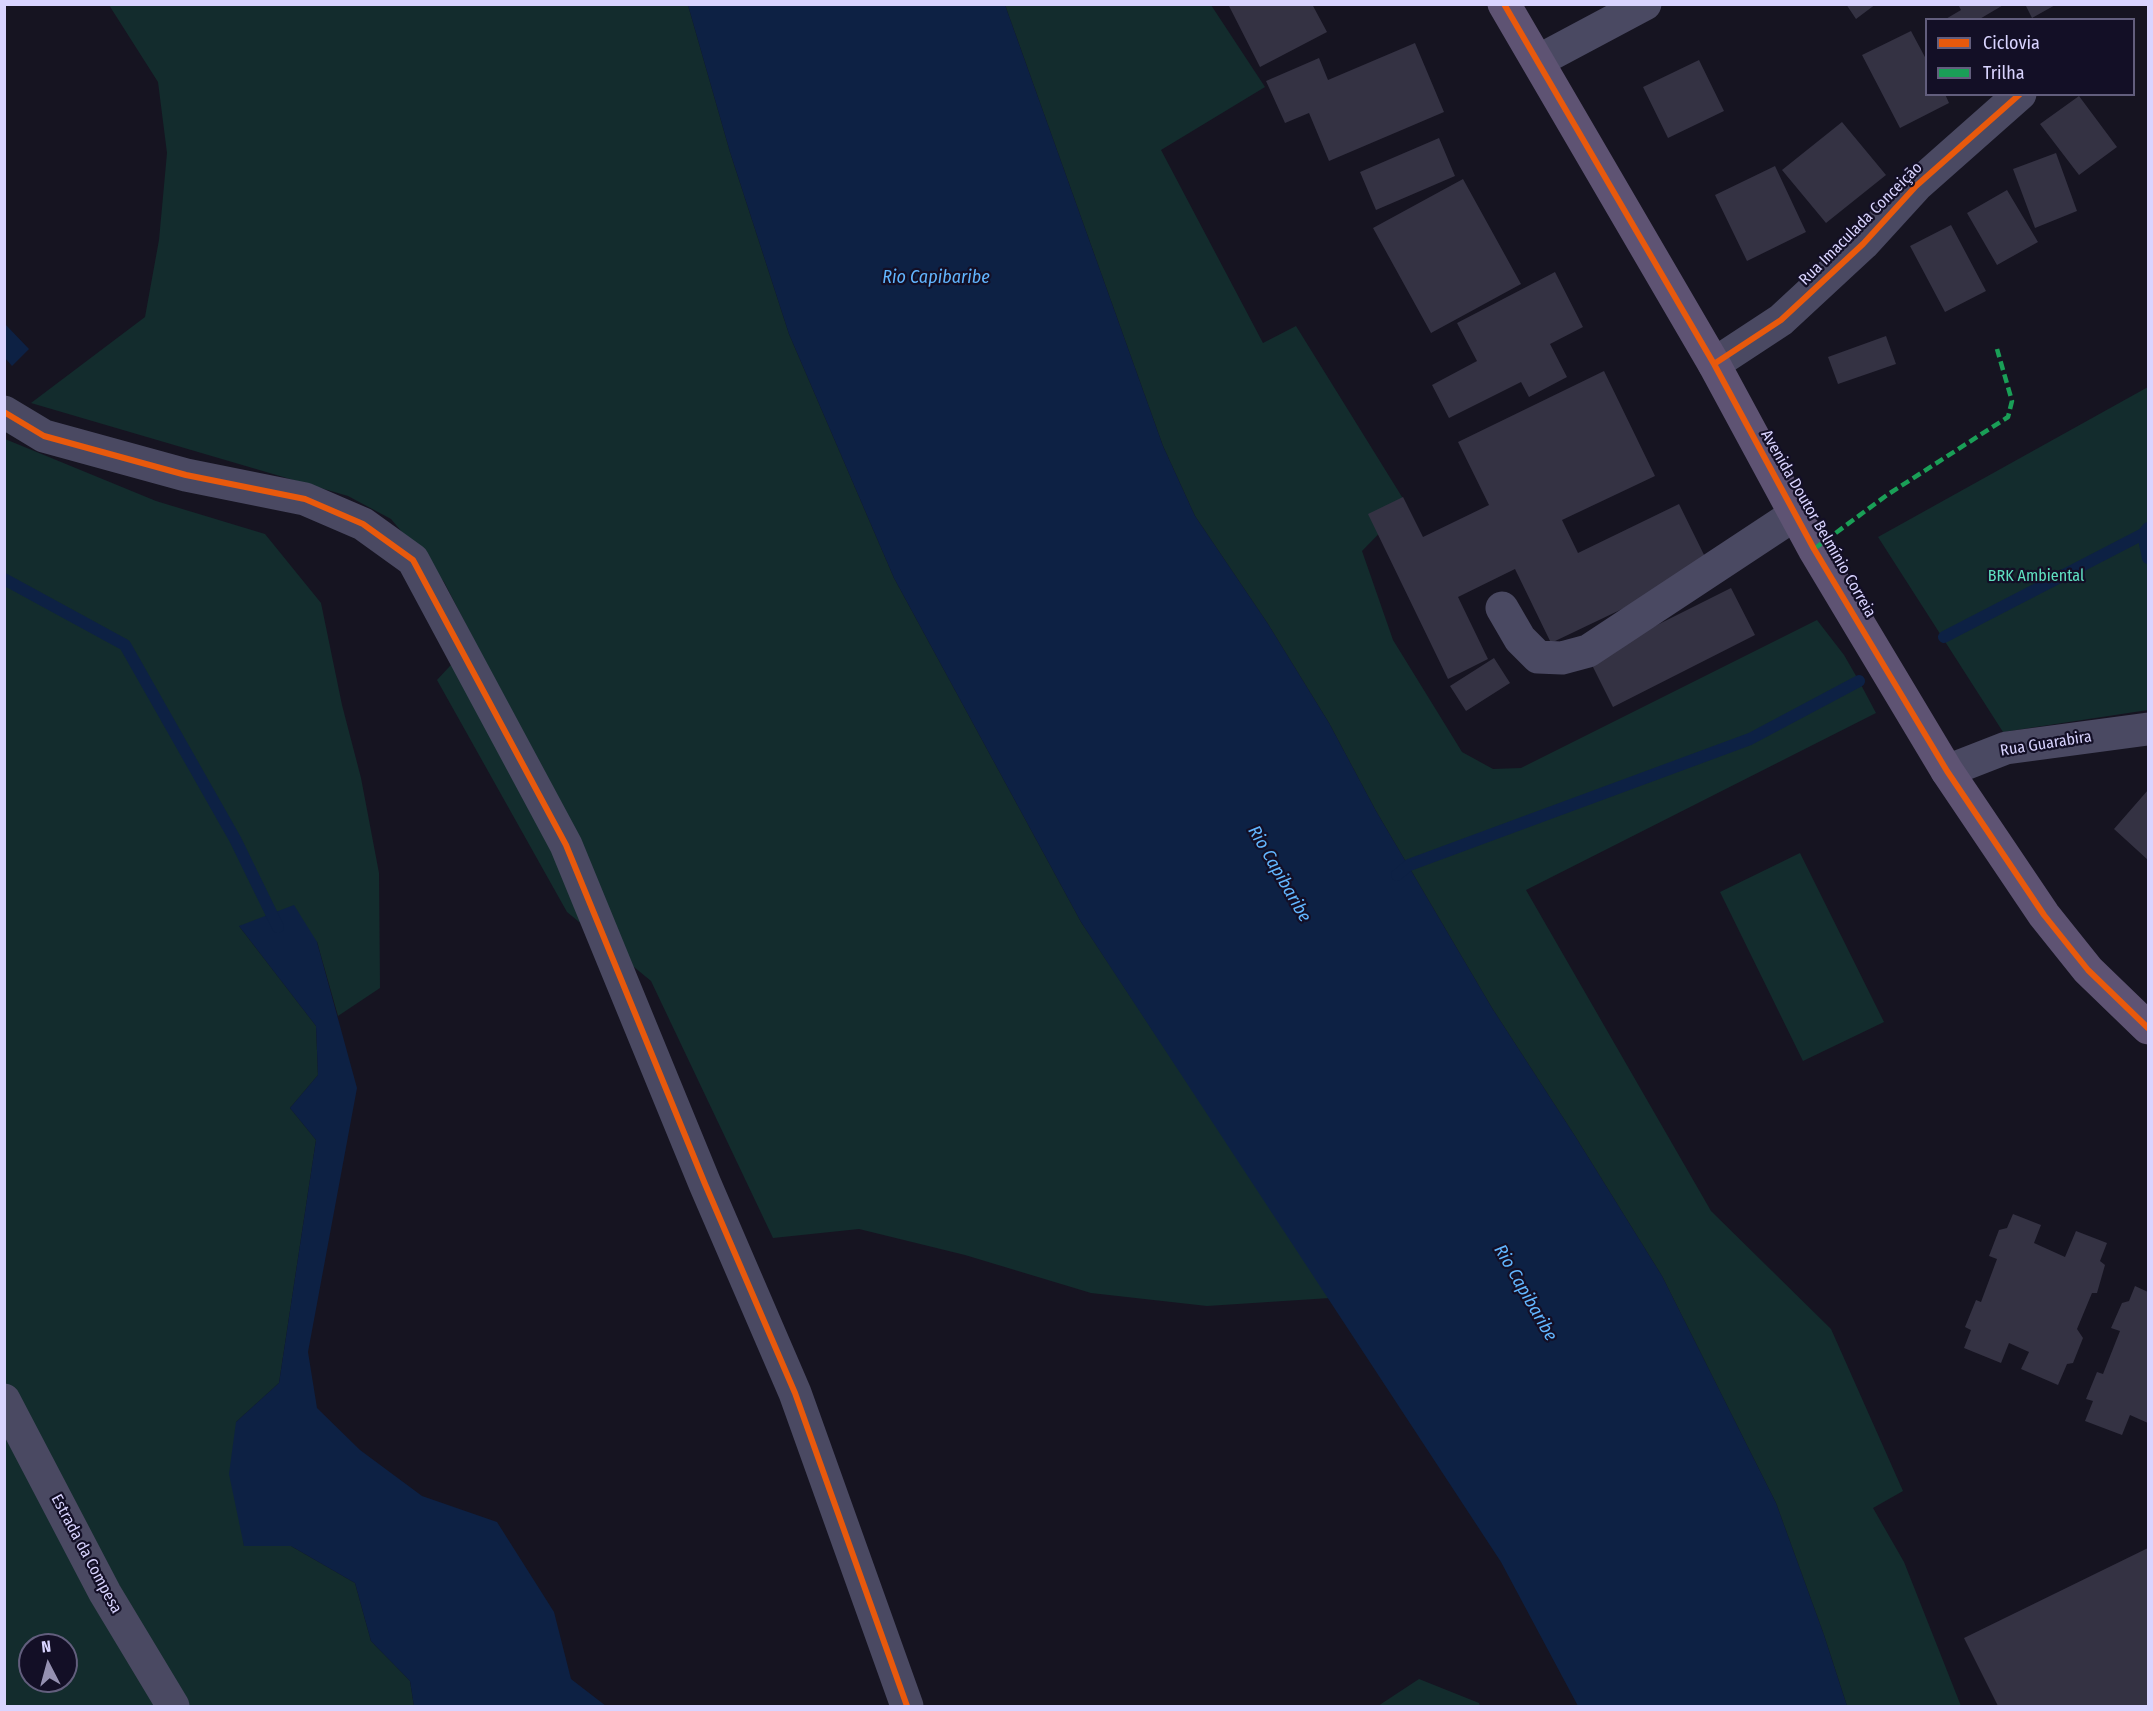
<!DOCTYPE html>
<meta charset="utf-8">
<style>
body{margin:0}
#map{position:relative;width:2153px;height:1711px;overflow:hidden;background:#161421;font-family:"Fira Sans Condensed",sans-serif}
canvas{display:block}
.frame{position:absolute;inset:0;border:6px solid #d9d4ff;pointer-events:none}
.legend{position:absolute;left:1925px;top:18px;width:210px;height:78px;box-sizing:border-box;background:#130f26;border:2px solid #625e7d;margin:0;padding:8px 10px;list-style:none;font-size:18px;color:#d9d4ff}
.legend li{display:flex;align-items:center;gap:12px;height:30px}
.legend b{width:30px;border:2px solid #625e7d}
.north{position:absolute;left:18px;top:1633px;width:60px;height:60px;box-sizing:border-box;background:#130f26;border:2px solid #625e7d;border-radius:50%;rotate:354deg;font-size:16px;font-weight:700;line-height:24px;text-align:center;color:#d9d4ff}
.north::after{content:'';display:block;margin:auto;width:21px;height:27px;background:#9591b1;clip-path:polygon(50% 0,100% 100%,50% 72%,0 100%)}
</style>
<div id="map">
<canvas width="2153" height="1711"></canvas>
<div class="frame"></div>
<ul class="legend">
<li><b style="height:8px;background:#e8590c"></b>Ciclovia</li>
<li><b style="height:8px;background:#1a9f57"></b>Trilha</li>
</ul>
<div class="north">N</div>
</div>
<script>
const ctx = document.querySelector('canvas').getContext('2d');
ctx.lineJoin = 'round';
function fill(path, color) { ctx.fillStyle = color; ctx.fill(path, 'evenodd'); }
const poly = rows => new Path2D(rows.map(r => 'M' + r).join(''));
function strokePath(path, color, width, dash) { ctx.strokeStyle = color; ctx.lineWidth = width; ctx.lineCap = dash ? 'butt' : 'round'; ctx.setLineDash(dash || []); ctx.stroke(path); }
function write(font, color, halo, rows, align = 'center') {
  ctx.font = font + ' "Fira Sans Condensed",sans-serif'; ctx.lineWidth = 4.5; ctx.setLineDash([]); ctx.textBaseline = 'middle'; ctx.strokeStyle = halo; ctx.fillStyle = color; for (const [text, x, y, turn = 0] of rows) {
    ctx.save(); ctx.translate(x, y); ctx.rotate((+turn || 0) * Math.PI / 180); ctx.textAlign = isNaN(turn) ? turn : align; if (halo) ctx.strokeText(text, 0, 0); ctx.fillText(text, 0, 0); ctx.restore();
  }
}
fill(poly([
 [109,5,688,5,730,152,789,334,894,578,1081,922,1330,1298,1207,1306,1091,1293,965,1255,859,1229,773,1238,651,981,567,912,437,680,474,640,444,582,391,519,348,496,31,403,145,317,159,240,167,153,158,82],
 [1005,5,1211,5,1265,87,1161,150,1263,343,1296,326,1407,505,1362,551,1393,640,1462,752,1493,769,1521,768,1817,620,1844,655,1859,681,1876,713,1526,890,1711,1211,1831,1329,1903,1491,1873,1508,1904,1562,1961,1706,1847,1706,1824,1635,1776,1503,1662,1276,1575,1136,1492,1008,1376,811,1329,723,1268,624,1195,516,1163,446],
 [2148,387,2148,710,2003,732,1878,537],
 [5,439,156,501,265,534,321,603,342,705,361,778,379,873,380,988,338,1016,317,942,239,926,316,1026,318,1075,290,1108,316,1140,279,1383,236,1422,244,1546,291,1546,355,1583,371,1641,410,1681,414,1706,5,1706],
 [30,1645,66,1645,66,1681,30,1681],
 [1800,853,1884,1022,1803,1061,1720,892],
 [1419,1679,1479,1703,1480,1706,1378,1706]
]), '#132c2d');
fill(poly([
 [688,5,1005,5,1163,446,1195,516,1268,624,1329,723,1376,811,1492,1008,1575,1136,1662,1276,1776,1503,1824,1635,1847,1706,1578,1706,1501,1562,1081,922,894,578,789,334,730,152],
 [5,324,29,349,12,366,5,358],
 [294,905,317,942,357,1088,308,1352,317,1408,360,1450,422,1496,497,1522,554,1612,571,1679,606,1706,414,1706,410,1681,371,1641,355,1583,291,1546,244,1546,229,1474,236,1422,279,1383,316,1140,290,1108,318,1075,316,1026,239,926]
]), '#0d2144');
strokePath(poly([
 [2143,534,2148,558],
 [4,579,125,645,235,839,278,927],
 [1944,637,2143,534,2148,528],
 [1397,875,1409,865,1750,739,1859,681]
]), '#0d2144', 12);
fill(poly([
 [1228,4,1312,4,1327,32,1260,67],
 [1846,4,1876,4,1856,19],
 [1958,4,2005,4,1978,20,1944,20,1961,10],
 [2025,4,2057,4,2032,18],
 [1911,31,1926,59,1926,94,1945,94,1949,103,1900,128,1862,55],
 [1415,43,1444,112,1329,161,1309,113,1285,123,1266,81,1319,58,1328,80],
 [1699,60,1724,111,1668,138,1643,87],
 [2079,96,2117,147,2079,175,2040,124],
 [1842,122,1886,175,1826,223,1782,170],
 [1439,138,1455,176,1376,210,1360,172],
 [2056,153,2077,211,2035,228,2013,169],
 [1775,166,1806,232,1747,261,1715,195],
 [1463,179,1521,284,1431,333,1373,228],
 [2007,190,2038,242,1997,265,1967,213],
 [1951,225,1986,291,1945,312,1910,246],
 [1555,272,1583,327,1550,344,1567,377,1529,397,1521,382,1449,418,1432,385,1477,361,1457,323],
 [1886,336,1896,364,1838,384,1828,357],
 [1604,371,1655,476,1562,520,1578,553,1679,504,1710,567,1551,643,1515,569,1458,597,1488,659,1448,679,1368,514,1403,497,1423,537,1489,505,1458,442],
 [1731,588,1755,635,1613,707,1589,659],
 [1494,658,1510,683,1466,711,1450,686],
 [2148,790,2148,860,2114,829],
 [2013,1214,2041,1225,2034,1243,2065,1257,2076,1231,2107,1243,2100,1261,2105,1265,2097,1293,2092,1293,2077,1329,2083,1338,2073,1363,2067,1364,2058,1385,2021,1369,2029,1352,2009,1343,2001,1363,1964,1348,1971,1330,1965,1327,1976,1300,1981,1302,1997,1259,1989,1256,1999,1230,2007,1228],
 [2135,1286,2148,1292,2148,1423,2130,1415,2122,1435,2085,1421,2093,1401,2086,1399,2097,1372,2103,1374,2120,1331,2111,1328,2122,1303,2129,1301],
 [2148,1548,2148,1706,1998,1706,1964,1638]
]), '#343243');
strokePath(poly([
 [1538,61,1645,4],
 [1714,364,1781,320,1863,244,1916,186,2020,94],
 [4,412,44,436,186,475,305,499,363,524,413,560,566,845,705,1184,795,1393,907,1706],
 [1502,608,1520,639,1538,657,1562,658,1588,651,1794,515],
 [1947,771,2006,748,2148,729],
 [4,1400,105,1593,173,1706]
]), '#4a4962', 33);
strokePath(poly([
 [1504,4,1714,364,1814,549,1947,771,2044,915,2088,970,2148,1028]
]), '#5e5373', 33);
strokePath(poly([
 [1814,549,1887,495,2008,417,2012,401,1997,349]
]), '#1a9f57', 4.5, [9, 4.5]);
strokePath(poly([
 [1504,4,1714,364,1814,549,1947,771,2044,915,2088,970,2148,1028],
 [1714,364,1781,320,1863,244,1916,186,2020,94],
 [4,412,44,436,186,475,305,499,363,524,413,560,566,845,705,1184,795,1393,907,1706]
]), '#e8590c', 6);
write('16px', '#d9d4ff', '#130f26', [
 ["Rua Imaculada Conceição",1861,224,-45],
 ["Avenida Doutor Belmínio Correia",1818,524,60],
 ["Rua Guarabira",2046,744,-9],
 ["Estrada da Compesa",86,1554,62]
]);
write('16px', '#5fe0c0', '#130f26', [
 ["BRK Ambiental",2036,577]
]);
write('italic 18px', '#62b6ff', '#130f26', [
 ["Rio Capibaribe",936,278],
 ["Rio Capibaribe",1279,874,60],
 ["Rio Capibaribe",1525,1293,60]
]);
</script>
